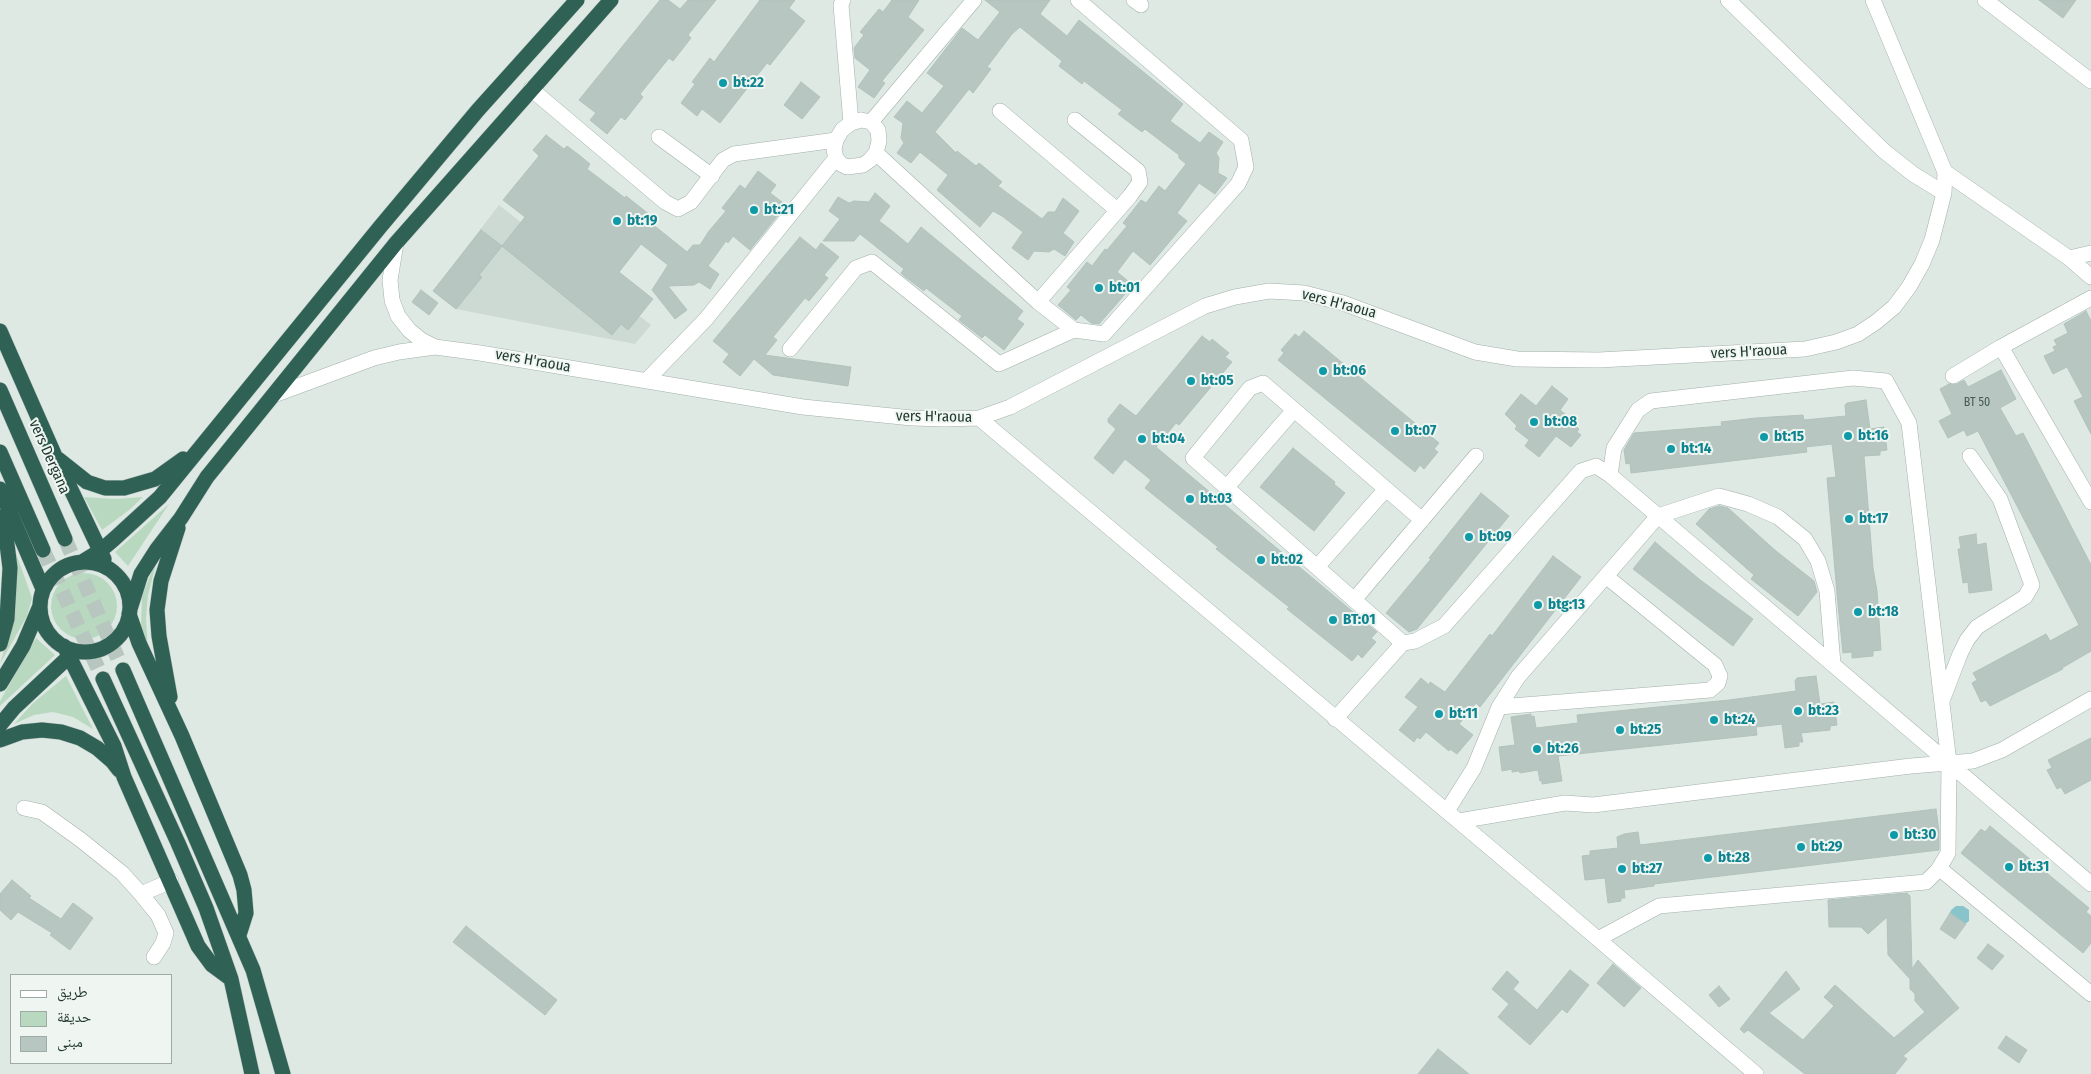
<!DOCTYPE html>
<meta charset="utf-8">
<style>
body{margin:0}
#map{position:relative;width:2091px;height:1074px;overflow:hidden;background:#dee9e4;font-family:"Fira Sans Condensed","Noto Naskh Arabic",sans-serif}
canvas{display:block}
.legend{position:absolute;left:10px;top:974px;width:162px;height:90px;box-sizing:border-box;background:#eff6f2;border:1px solid #9daaa5;margin:0;padding:6px 9px;list-style:none;font-size:15px;color:#213831}
.legend li{display:flex;align-items:center;gap:10px;height:25px}
.legend b{width:25px;border:1px solid #9daaa5}
</style>
<div id="map">
<canvas width="2091" height="1074"></canvas>
<ul class="legend">
<li><b style="height:6px;background:#fff"></b>طريق</li>
<li><b style="height:14px;background:#b8d9c0"></b>حديقة</li>
<li><b style="height:14px;background:#b7c6c0"></b>مبنى</li>
</ul>
</div>
<script>
const ctx = document.querySelector('canvas').getContext('2d');
ctx.lineJoin = 'round';
function fill(path, color) { ctx.fillStyle = color; ctx.fill(path, 'evenodd'); }
const poly = rows => new Path2D(rows.map(r => 'M' + r).join(''));
function strokePath(path, color, width, dash) { ctx.strokeStyle = color; ctx.lineWidth = width; ctx.lineCap = dash ? 'butt' : 'round'; ctx.setLineDash(dash || []); ctx.stroke(path); }
function write(font, color, halo, rows, align = 'center') {
  ctx.font = font + ' "Fira Sans Condensed",sans-serif'; ctx.lineWidth = 4; ctx.setLineDash([]); ctx.textBaseline = 'middle'; ctx.strokeStyle = halo; ctx.fillStyle = color; for (const [text, x, y, turn = 0] of rows) {
    ctx.save(); ctx.translate(x, y); ctx.rotate((+turn || 0) * Math.PI / 180); ctx.textAlign = isNaN(turn) ? turn : align; if (halo) ctx.strokeText(text, 0, 0); ctx.fillText(text, 0, 0); ctx.restore();
  }
}
fill(poly([
 [499,205,651,325,635,344,456,309,433,291]
]), '#cdd9d3');
fill(poly([
 [84,497,115,499,143,497,128,511,102,530],
 [169,504,128,566,115,552],
 [11,539,32,598,27,616,0,664,15,613,16,582],
 [158,556,148,595,146,618,148,652,141,627,142,596],
 '51 606a33 33 0 1 1 66 0a33 33 0 1 1-66 0Z',
 [36,638,55,655,0,706,0,701],
 [66,676,93,729,73,717,53,712,34,715,14,724,33,703]
]), '#b8d9c0');
fill(poly([
 [1956,906,1963,906,1969,910,1969,921,1964,925,1949,916,1951,910]
]), '#89c4cb');
const building = poly([
 [660,0,668,0,680,9,688,0,716,0,688,35,691,38,673,61,669,58,640,94,643,97,625,120,621,117,607,134,590,120,596,113,579,100,660,0],
 [760,0,795,0,789,8,805,21,770,65,767,63,720,123,702,109,697,116,681,103,695,84,692,82,710,58,714,62,760,0],
 [892,0,919,0,908,17,924,30,882,81,885,83,874,98,858,87,870,70,855,58,854,48,864,35,860,32,879,9,883,12,892,0],
 [985,0,1050,0,1040,14,1067,36,1079,20,1183,104,1170,121,1200,143,1209,132,1223,142,1216,153,1219,158,1218,173,1227,178,1215,194,1199,183,1177,213,1187,221,1150,265,1133,251,1117,272,1133,285,1099,324,1091,323,1081,315,1076,320,1058,305,1071,290,1067,287,1087,262,1092,266,1105,249,1107,250,1127,226,1123,223,1141,200,1146,203,1159,186,1165,191,1186,164,1179,158,1179,155,1145,129,1142,132,1118,114,1122,110,1084,81,1082,84,1059,66,1062,61,1020,27,1012,34,987,67,991,69,973,93,969,89,935,132,956,153,957,151,976,166,979,163,990,172,1002,182,998,186,1042,219,1048,212,1055,212,1063,198,1079,211,1063,233,1074,242,1065,256,1054,249,1049,252,1034,251,1028,260,1012,248,1023,232,1002,216,993,211,980,227,967,216,937,190,948,175,920,152,911,163,897,153,904,143,901,138,903,123,894,117,907,101,922,113,944,86,927,73,962,28,978,40,1000,12,985,0],
 [2039,0,2076,0,2063,18,2039,0],
 [801,82,820,97,802,119,784,105,801,82],
 [546,135,564,149,567,146,579,155,590,164,587,169,625,198,626,196,650,215,646,219,687,252,693,245,700,245,709,231,726,211,722,208,740,185,745,189,758,171,776,185,770,193,786,205,750,250,733,236,728,243,726,241,708,266,719,274,710,289,699,282,694,285,668,286,687,310,675,319,652,290,668,265,641,244,619,272,653,299,628,330,621,324,612,335,502,246,525,217,503,200,539,156,533,150,546,135],
 [875,193,890,206,879,221,891,230,908,244,921,227,1023,311,1017,319,1024,324,1004,350,985,335,982,338,977,334,959,320,962,316,926,288,924,291,904,276,901,273,904,269,860,234,854,241,823,241,840,219,829,211,838,197,849,203,854,201,869,202,875,193],
 [481,230,502,246,479,275,482,277,456,309,433,291,481,230],
 [800,237,816,250,821,243,839,257,824,275,828,278,809,301,805,298,791,315,773,337,777,340,765,355,851,367,848,386,773,375,754,359,740,376,723,362,729,354,713,341,800,237],
 [421,290,438,303,429,315,412,302,421,290],
 [2086,311,2091,321,2091,434,2074,401,2083,397,2067,367,2053,374,2044,356,2055,351,2053,347,2057,345,2054,340,2068,333,2064,324,2086,311],
 [1304,331,1439,443,1434,449,1438,452,1424,469,1420,465,1415,472,1278,360,1284,353,1281,350,1295,334,1299,337,1304,331],
 [1202,336,1210,342,1212,339,1229,353,1225,357,1232,362,1179,425,1176,423,1156,447,1377,632,1371,638,1376,642,1362,658,1358,654,1352,661,1287,609,1289,607,1216,549,1218,547,1145,488,1151,480,1125,459,1113,474,1094,458,1116,429,1108,422,1108,419,1120,404,1136,416,1202,336],
 [2001,370,2016,399,2000,408,2016,436,2023,433,2091,565,2091,651,2062,668,2063,669,1990,706,1986,700,1981,702,1972,683,1977,680,1973,673,2046,634,2050,641,2079,625,1978,431,1967,436,1964,430,1948,438,1939,421,1952,414,1940,389,1949,384,1957,384,1964,380,1968,387,2001,370],
 [1552,386,1568,399,1560,410,1574,421,1572,423,1579,429,1577,432,1581,435,1571,447,1556,436,1539,457,1525,446,1529,440,1515,429,1517,426,1505,414,1521,394,1536,406,1552,386],
 [1866,400,1870,429,1884,427,1887,450,1880,451,1880,455,1864,456,1873,568,1877,591,1881,650,1873,651,1873,656,1852,658,1852,652,1843,653,1838,605,1827,478,1836,477,1832,444,1806,447,1807,452,1631,473,1630,463,1626,464,1624,450,1634,433,1722,426,1721,422,1756,418,1803,415,1804,420,1846,416,1845,405,1847,403,1866,400],
 [1293,448,1335,482,1334,484,1345,493,1314,531,1260,487,1293,448],
 [1481,493,1509,516,1417,629,1409,632,1386,613,1431,559,1429,558,1481,493],
 [1719,506,1728,508,1776,551,1814,581,1817,592,1798,616,1751,579,1754,575,1696,524,1709,509,1719,506],
 [1976,534,1977,545,1986,543,1992,590,1969,593,1968,582,1963,583,1958,549,1961,549,1959,537,1976,534],
 [1655,542,1699,579,1753,619,1733,646,1633,569,1655,542],
 [1553,556,1581,577,1480,707,1476,703,1459,724,1473,735,1457,754,1450,749,1449,751,1426,732,1420,739,1417,737,1414,742,1399,730,1418,707,1405,697,1421,678,1429,685,1430,682,1445,692,1490,634,1492,636,1553,556],
 [1816,676,1820,704,1834,702,1837,725,1830,726,1830,730,1801,733,1803,742,1799,742,1799,746,1785,748,1782,724,1756,727,1757,735,1558,756,1562,781,1542,784,1542,781,1540,781,1538,770,1520,773,1519,771,1512,772,1512,769,1502,771,1499,747,1515,745,1511,717,1531,714,1531,717,1534,716,1536,728,1578,723,1577,715,1729,700,1796,691,1795,681,1797,678,1816,676],
 [2091,738,2091,780,2065,794,2061,787,2057,789,2047,770,2052,768,2048,760,2091,738],
 [1936,809,1939,831,1939,850,1654,884,1654,886,1624,890,1625,898,1621,898,1621,901,1608,903,1605,878,1585,880,1582,856,1590,855,1590,851,1618,848,1617,837,1624,834,1638,832,1640,845,1936,809],
 [1990,826,2089,908,2086,912,2091,916,2091,943,2083,953,1961,853,1981,829,1985,832,1990,826],
 [12,880,31,896,29,898,61,919,73,903,93,918,70,950,50,935,52,933,18,912,11,920,0,910,0,894,12,880],
 [1907,893,1910,896,1912,969,1918,960,1959,1008,1903,1056,1907,1059,1895,1074,1805,1074,1748,1030,1744,1033,1740,1029,1786,971,1800,989,1769,1013,1803,1040,1834,1006,1824,997,1835,985,1894,1038,1925,1012,1915,1001,1915,994,1910,989,1910,979,1888,955,1887,917,1868,934,1861,927,1829,927,1828,900,1907,893],
 [1950,913,1966,924,1955,939,1940,929,1950,913],
 [466,926,557,1000,545,1015,453,942,466,926],
 [1988,944,2004,956,1992,970,1977,958,1988,944],
 [1613,964,1641,988,1624,1007,1597,983,1613,964],
 [1570,970,1589,985,1567,1013,1562,1009,1530,1045,1498,1017,1509,1004,1492,989,1507,971,1519,982,1513,989,1537,1010,1570,970],
 [1719,986,1730,999,1719,1007,1709,995,1719,986],
 [2006,1036,2027,1050,2019,1063,1998,1048,2006,1036],
 [1438,1049,1469,1074,1418,1074,1438,1049]
]);
fill(building, '#b7c6c0');
strokePath(building, '#b1c2bb', 1);
strokePath(poly([
 [65,539,123,670],
 [43,550,103,679]
]), '#b8c6c0', 15, [15, 8]);
const minor = poly([
 [843,0,841,5,851,123],
 [1134,0,1141,5],
 [1728,0,1884,151,1913,174,1944,193],
 [1985,0,2091,81],
 [531,89,665,202,678,209,691,202,723,160,734,154,836,140],
 [1000,111,1117,210],
 [861,120,871,122,878,130,879,141,876,153,870,160,863,165,847,167,841,164,836,158,834,150,836,140,842,130,851,123,861,120],
 [871,122,974,0],
 [659,137,712,176],
 [876,153,1038,302,1074,330,1104,334,1238,184,1246,167,1241,140,1078,0],
 [1945,172,2069,258,2091,253],
 [2069,258,2091,277],
 [1038,302,1130,196,1140,182,1138,171,1075,120],
 [435,347,480,353,803,407,912,418,945,419,979,418,1010,407,1205,306,1235,297,1269,291,1304,293,1343,303,1475,352,1517,359,1599,360,1805,349,1836,342,1858,334,1876,322,1894,307,1909,287,1922,264,1932,240,1944,193,1945,172,1873,0],
 [2001,347,2091,502],
 [790,349,856,268,872,262,999,364,1074,330],
 [1953,376,2001,347,2091,298],
 [646,381,706,319,836,158],
 [274,395,374,358,399,352,435,347,421,340,409,330,398,316,392,300,390,280,396,243],
 [979,418,1551,899,1756,1074],
 [1227,487,1294,410],
 [1317,567,1386,489],
 [1354,600,1476,456],
 [1403,643,1193,458,1250,388,1263,383,1422,520],
 [1942,701,1960,654,1967,640,1977,627,2025,597,2032,585,2000,499,1970,456],
 [1499,707,1710,690,1718,683,1720,676,1715,665,1607,577],
 [1335,719,1403,643,1415,641,1444,626,1581,471,1596,466,1610,475,2091,884],
 [24,808,42,812,81,840,122,873,141,894,158,915,166,933,163,943,154,957],
 [1447,811,1474,768,1499,707,1518,677,1658,516,1719,496,1748,504,1778,517,1805,539,1818,561,1827,591,1833,664],
 [1459,821,1565,803,1593,805,1911,766,1973,761,2002,750,2091,699],
 [1939,868,2091,994],
 [141,894,171,881],
 [1598,939,1659,906,1926,882,1938,870,1948,853,1949,763,1909,423,1886,381,1853,378,1651,401,1638,410,1614,448,1610,475]
]);
const highway = poly([
 [0,331,55,456,104,559],
 [0,390,65,539],
 [0,452,43,550],
 [58,459,87,482,105,488,124,488,155,479,183,459],
 [0,489,43,589],
 [0,517,7,544,10,568,7,619,0,644],
 [82,562,100,551,113,540,160,497,380,227,478,110,577,0],
 '40 607a45 45 0 1 1 90 0a45 45 0 1 1-90 0Z',
 [130,609,141,574,157,549,181,518,207,477,396,243,611,0],
 [129,614,139,643,182,736,240,875,244,890,246,913,239,935],
 [64,646,114,746,124,777,198,946,212,965,231,979],
 [123,670,253,970,283,1074],
 [103,679,178,843,206,908,231,979,252,1074],
 [0,684,23,646,40,606],
 [170,697,159,636,157,610,161,581,178,528],
 [0,725,14,708,75,651],
 [0,740,22,732,42,730,61,732,80,738,97,748,112,761,119,770]
]);
strokePath(minor, '#a2b0ab', 16);
strokePath(highway, '#bcc3c1', 16);
strokePath(minor, '#fff', 15);
strokePath(highway, '#2f6255', 15);
for (const [x, y, r, color] of [
 [723,83,5,"#0f9aa8"],
 [754,210,5,"#0f9aa8"],
 [617,221,5,"#0f9aa8"],
 [1099,288,5,"#0f9aa8"],
 [1323,371,5,"#0f9aa8"],
 [1191,381,5,"#0f9aa8"],
 [1534,422,5,"#0f9aa8"],
 [1395,431,5,"#0f9aa8"],
 [1848,436,5,"#0f9aa8"],
 [1764,437,5,"#0f9aa8"],
 [1142,439,5,"#0f9aa8"],
 [1671,449,5,"#0f9aa8"],
 [1190,499,5,"#0f9aa8"],
 [1849,519,5,"#0f9aa8"],
 [1469,537,5,"#0f9aa8"],
 [1261,560,5,"#0f9aa8"],
 [1538,605,5,"#0f9aa8"],
 [1858,612,5,"#0f9aa8"],
 [1333,620,5,"#0f9aa8"],
 [1798,711,5,"#0f9aa8"],
 [1439,714,5,"#0f9aa8"],
 [1714,720,5,"#0f9aa8"],
 [1620,730,5,"#0f9aa8"],
 [1537,749,5,"#0f9aa8"],
 [1894,835,5,"#0f9aa8"],
 [1801,847,5,"#0f9aa8"],
 [1708,858,5,"#0f9aa8"],
 [2009,867,5,"#0f9aa8"],
 [1622,869,5,"#0f9aa8"]
]) { const dot = new Path2D(); dot.arc(x, y, r, 0, 2 * Math.PI); ctx.fillStyle = color; ctx.fill(dot); strokePath(dot, '#eff6f2', 2); }
write('12px', '#465c55', null, [
 ["BT 50",1977,403]
]);
write('bold 15px', '#0d838f', '#eff6f2', [
 ["bt:22",733,83],
 ["bt:21",764,210],
 ["bt:19",627,221],
 ["bt:01",1109,288],
 ["bt:06",1333,371],
 ["bt:05",1201,381],
 ["bt:08",1544,422],
 ["bt:07",1405,431],
 ["bt:16",1858,436],
 ["bt:15",1774,437],
 ["bt:04",1152,439],
 ["bt:14",1681,449],
 ["bt:03",1200,499],
 ["bt:17",1859,519],
 ["bt:09",1479,537],
 ["bt:02",1271,560],
 ["btg:13",1548,605],
 ["bt:18",1868,612],
 ["BT:01",1343,620],
 ["bt:23",1808,711],
 ["bt:11",1449,714],
 ["bt:24",1724,720],
 ["bt:25",1630,730],
 ["bt:26",1547,749],
 ["bt:30",1904,835],
 ["bt:29",1811,847],
 ["bt:28",1718,858],
 ["bt:31",2019,867],
 ["bt:27",1632,869]
], 'left');
write('15px', '#213831', '#eff6f2', [
 ["vers H'raoua",1339,304,15],
 ["vers H'raoua",1749,352,-3],
 ["vers H'raoua",533,361,10],
 ["vers H'raoua",934,417,1],
 ["vers Dergana",49,457,66]
]);
</script>
